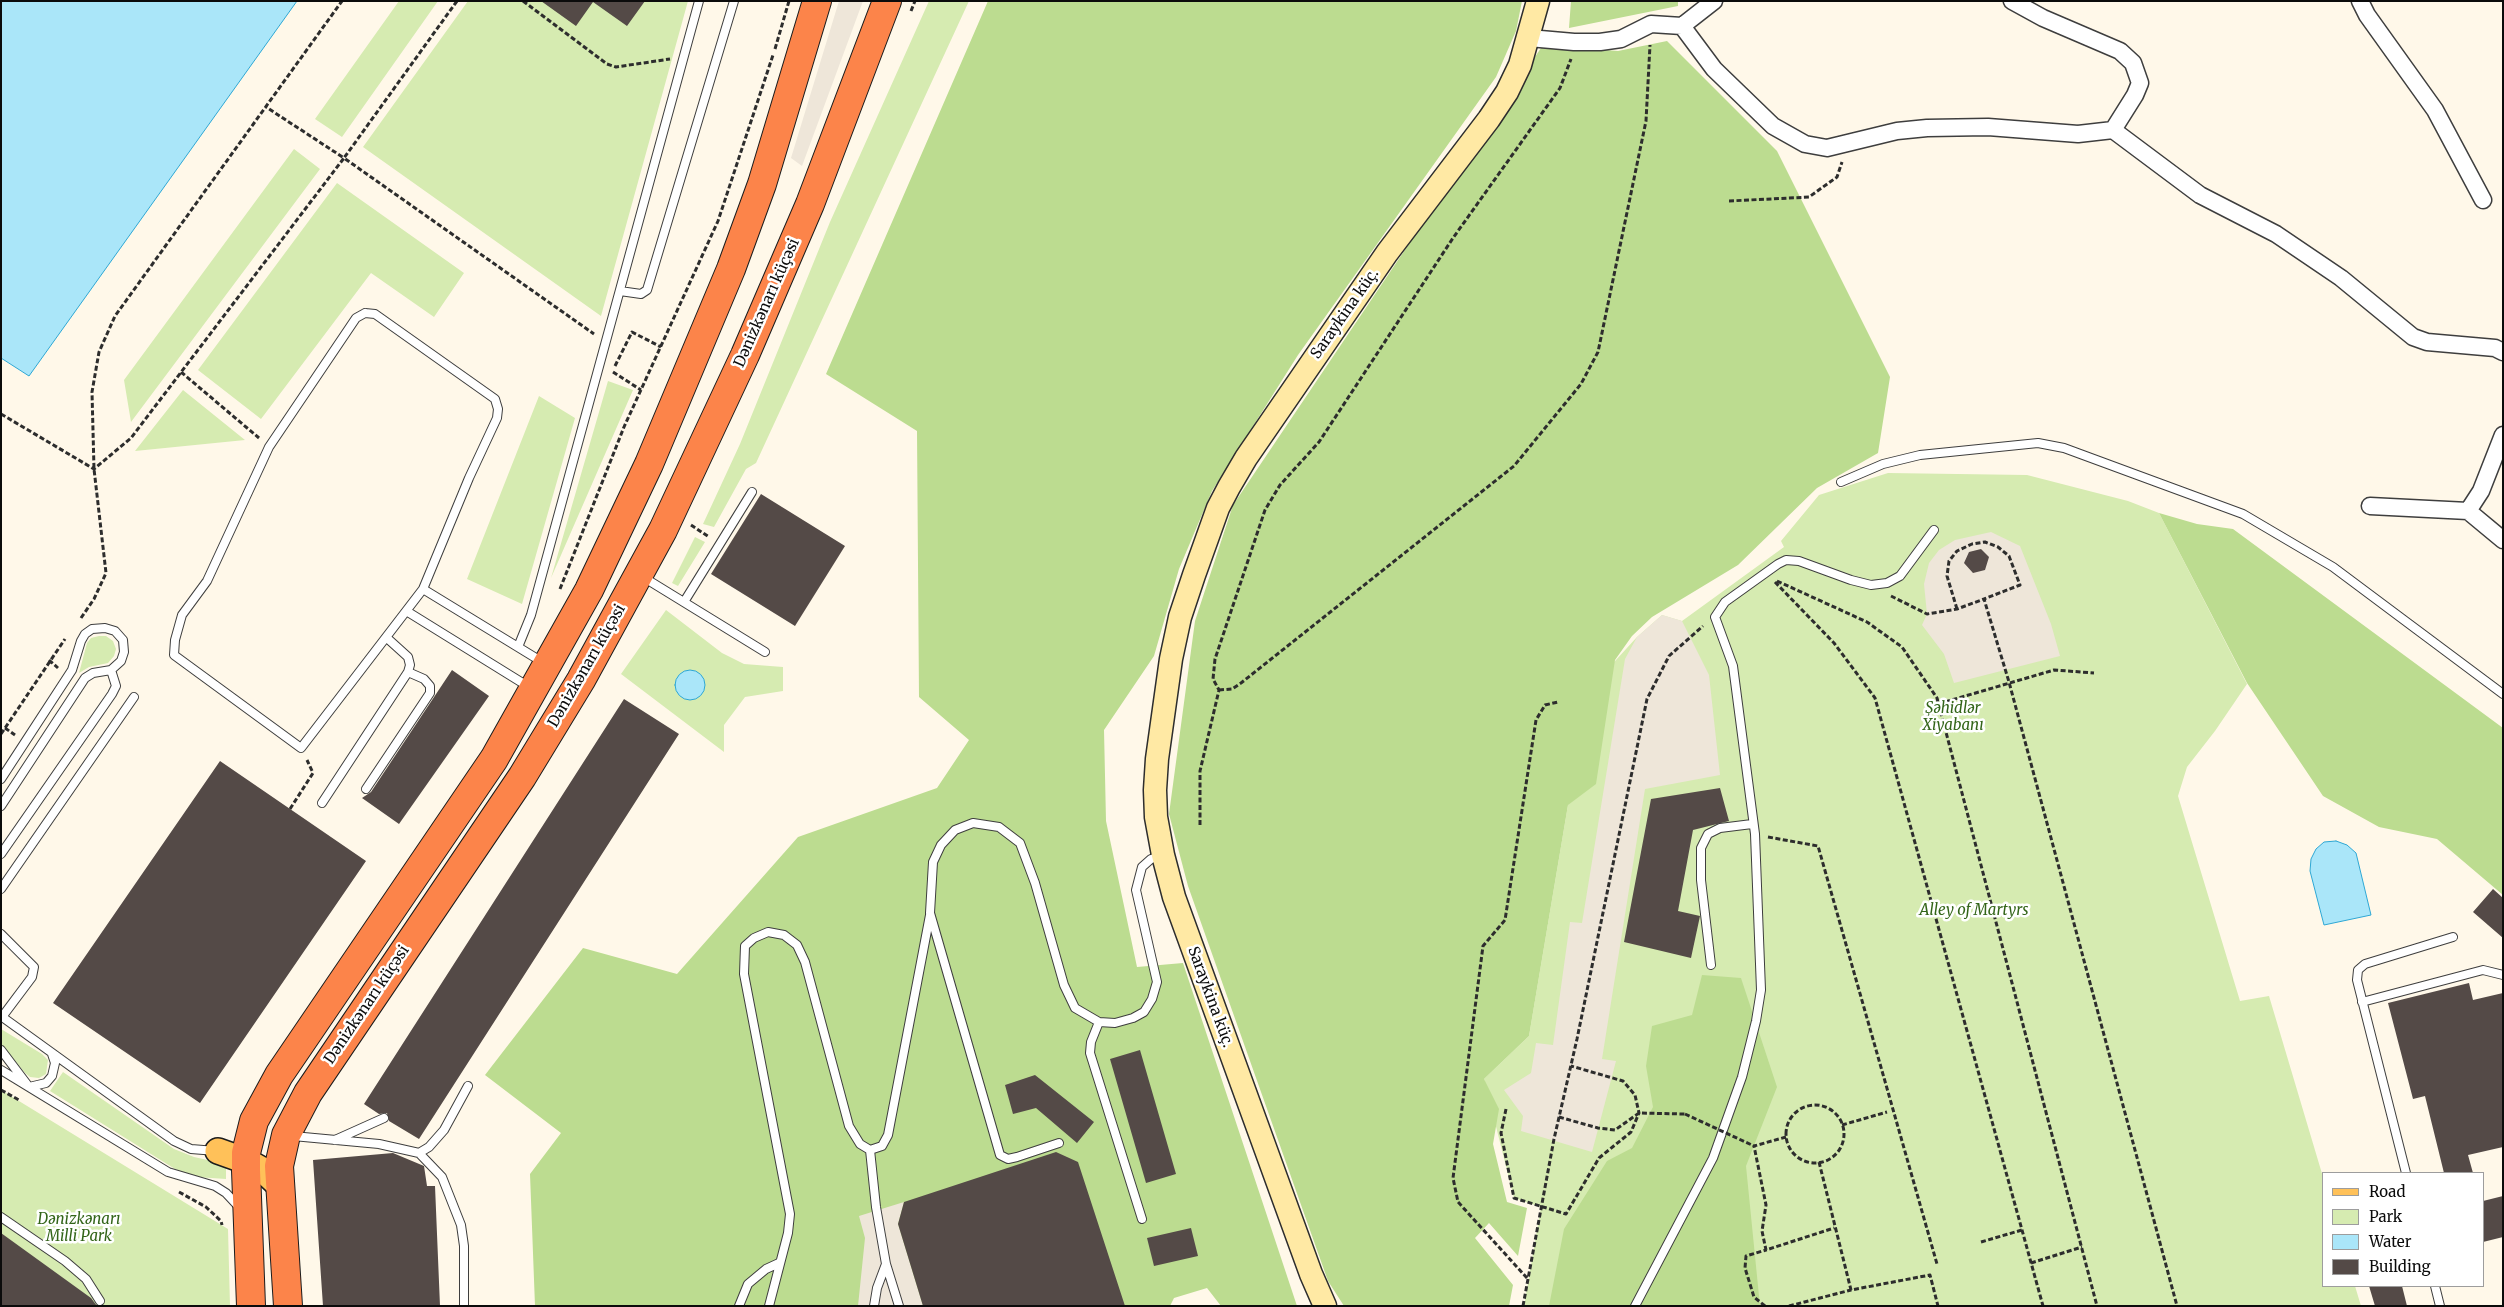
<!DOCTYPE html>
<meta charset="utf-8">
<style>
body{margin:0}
#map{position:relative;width:2504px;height:1307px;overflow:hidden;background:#fff8e9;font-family:Merriweather,serif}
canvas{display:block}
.frame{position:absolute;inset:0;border:2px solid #0b0b0b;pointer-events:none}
.legend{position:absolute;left:2322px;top:1172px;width:162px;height:115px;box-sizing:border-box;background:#fff;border:1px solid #9d9d9d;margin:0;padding:6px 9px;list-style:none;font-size:15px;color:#0b0b0b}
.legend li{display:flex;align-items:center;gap:10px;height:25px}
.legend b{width:25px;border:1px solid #9d9d9d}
</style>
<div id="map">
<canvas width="2504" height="1307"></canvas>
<div class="frame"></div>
<ul class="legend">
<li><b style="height:6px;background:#ffc159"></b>Road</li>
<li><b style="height:14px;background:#d6ebb1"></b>Park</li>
<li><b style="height:14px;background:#aae6f9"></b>Water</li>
<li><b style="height:14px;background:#544a47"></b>Building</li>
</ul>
</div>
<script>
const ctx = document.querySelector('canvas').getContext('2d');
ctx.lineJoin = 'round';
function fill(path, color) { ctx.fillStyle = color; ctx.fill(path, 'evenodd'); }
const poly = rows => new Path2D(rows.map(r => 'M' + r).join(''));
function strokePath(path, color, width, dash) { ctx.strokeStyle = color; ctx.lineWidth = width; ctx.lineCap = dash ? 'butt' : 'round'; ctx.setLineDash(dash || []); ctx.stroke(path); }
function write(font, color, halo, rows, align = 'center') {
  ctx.font = font + ' Merriweather,serif'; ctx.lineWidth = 5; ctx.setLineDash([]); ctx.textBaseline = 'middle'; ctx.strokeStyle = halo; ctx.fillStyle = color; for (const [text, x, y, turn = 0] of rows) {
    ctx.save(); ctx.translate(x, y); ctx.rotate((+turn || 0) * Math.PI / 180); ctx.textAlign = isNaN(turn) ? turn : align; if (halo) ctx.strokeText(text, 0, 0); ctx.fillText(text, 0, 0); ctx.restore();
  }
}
fill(poly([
 [399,1,438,1,342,137,315,119],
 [468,1,688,1,601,316,363,147],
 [929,1,969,1,756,463,746,469,714,527,703,524,740,444,830,222],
 [294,149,320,169,131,422,124,380],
 [337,183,464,273,434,317,371,273,261,419,198,370],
 [608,381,633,390,551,578],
 [183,390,245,440,135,451],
 [539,396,575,418,522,604,467,579],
 [1888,473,2027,475,2128,501,2159,513,2247,684,2215,731,2187,767,2178,796,2240,1001,2269,996,2323,1177,2323,1286,2355,1286,2361,1306,1524,1306,1541,1207,1514,1198,1484,1079,1529,1036,1568,805,1605,672,1637,637,1662,615,1682,621,1784,547,1781,541,1819,495],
 [695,537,705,542,678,586,672,583],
 [666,610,722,653,744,664,783,667,783,691,745,697,724,725,724,752,621,674],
 [99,636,106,636,113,641,116,649,114,656,108,663,89,667,79,673,87,643,91,638],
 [1,1029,42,1054,48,1060,46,1074,39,1078,30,1077,25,1073,1,1044],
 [63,1072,174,1149,194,1157,226,1164,226,1179,196,1177,175,1169,50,1091],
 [1,1090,228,1229,230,1306,1,1306]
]), '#d6ebb1');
fill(poly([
 [988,1,1522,1,1516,31,1496,77,1298,355,1212,491,1179,569,1154,656,1104,730,1106,821,1137,967,1183,963,1297,1306,1221,1306,1207,1288,1174,1298,1170,1306,535,1306,530,1174,561,1133,485,1075,583,948,677,974,798,837,937,788,969,740,919,697,917,431,826,374],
 [1571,1,1678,1,1678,6,1569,28],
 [1667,41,1777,151,1890,377,1878,453,1817,488,1738,565,1652,617,1632,636,1615,660,1596,784,1568,805,1529,1036,1484,1079,1499,1109,1493,1144,1507,1202,1527,1208,1518,1256,1489,1223,1475,1238,1513,1285,1509,1306,1344,1306,1328,1281,1188,886,1169,814,1195,621,1233,505,1543,45,1618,51],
 [2159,513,2197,524,2233,529,2503,728,2503,895,2437,839,2379,827,2323,796,2247,683],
 [1702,975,1741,978,1777,1087,1746,1166,1760,1306,1549,1306,1564,1229,1607,1161,1632,1148,1653,1107,1646,1066,1652,1026,1692,1015]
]), '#bcdc90');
fill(poly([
 [839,1,863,1,802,166,791,158],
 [1991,532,2020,546,2051,624,2060,656,1954,683,1944,654,1922,625,1927,614,1924,584,1929,563,1939,550,1955,540],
 [1662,615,1682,621,1709,675,1720,775,1645,789,1602,1059,1616,1061,1592,1152,1521,1131,1523,1116,1504,1090,1531,1073,1536,1043,1553,1045,1570,922,1582,923,1625,659,1637,637],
 [904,1202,898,1224,923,1306,858,1306,865,1238,859,1216]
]), '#eee6d9');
const water = poly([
 [1,1,297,1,29,376,1,358,1,1],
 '675 685a15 15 0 1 1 30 0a15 15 0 1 1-30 0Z',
 [2336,841,2347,845,2356,853,2371,915,2324,925,2310,871,2311,859,2316,849,2324,842,2336,841]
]);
fill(water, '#aae6f9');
strokePath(water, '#2ea7d4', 1);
fill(poly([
 [541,1,645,1,627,26,593,2,576,26],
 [761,494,845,546,795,626,711,574],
 [1981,549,1989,557,1985,570,1973,573,1964,563,1969,552],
 [452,670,489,696,399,824,362,798,371,792],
 [624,699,679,734,419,1139,389,1121,387,1113,379,1114,364,1104],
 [220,761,366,861,200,1103,53,1003],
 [1720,788,1729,821,1693,830,1678,911,1700,916,1691,958,1624,942,1651,799],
 [2493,889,2503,898,2503,938,2473,912],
 [2469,983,2473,1000,2503,993,2503,1147,2468,1155,2473,1173,2444,1173,2425,1096,2413,1099,2388,1003],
 [1140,1050,1176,1174,1146,1183,1110,1059],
 [1035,1075,1094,1122,1077,1143,1036,1108,1013,1114,1005,1085],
 [1056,1152,1078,1162,1125,1306,923,1306,898,1224,904,1202],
 [393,1153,424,1166,427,1186,435,1186,440,1306,323,1306,313,1160],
 [2503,1196,2503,1237,2483,1242,2483,1201],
 [1191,1228,1198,1256,1154,1266,1147,1238],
 [1,1233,91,1298,97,1306,1,1306],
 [2369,1286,2402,1286,2407,1306,2375,1306]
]), '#544a47');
const lane = poly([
 [620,291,641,294,647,290,734,1],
 [365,313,375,314,495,399,498,409,497,418,469,478,423,589,301,748,174,655,175,640,182,615,207,581,269,447,356,318,365,313],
 [1841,482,1883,464,1920,455,2038,443,2064,448,2243,514,2333,567,2503,694],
 [643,577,765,652],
 [423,589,544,663],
 [684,602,752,492],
 [408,612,529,687],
 [518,647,531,615,699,1],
 [1,779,72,670,81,641,85,634,92,629,105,628,115,631,123,640,124,652,121,661,111,670,93,673,85,678,1,806],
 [366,789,430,693,430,686,424,679,408,672],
 [322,803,408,672,410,665,408,657,387,638],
 [1,854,112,694,116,686,111,670],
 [1,889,134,697],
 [1,934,34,967,32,977,2,1017],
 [1711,965,1701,880,1701,848,1708,834,1720,828,1752,824],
 [2362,1002,2483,970,2503,975],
 [1,1016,174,1141,191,1149,216,1151],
 [1099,1022,1091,1042,1090,1053,1142,1219],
 [1,1050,29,1087,46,1083,52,1076,55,1063,52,1054],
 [1,1070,168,1172,215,1186,226,1193,240,1208],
 [293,1136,379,1144,419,1153,429,1147,444,1130,468,1086],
 [335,1140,384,1118],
 [1059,1143,1017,1157,1008,1159,1000,1155,930,913,933,862,941,845,955,830,973,823,999,827,1020,843,1035,883,1064,985,1075,1008,1099,1022,1115,1023,1133,1018,1144,1012,1152,999,1157,982,1136,890,1142,867,1151,859,1161,856],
 [870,1150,876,1207,886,1264,899,1306],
 [419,1153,442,1177,461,1225,464,1246,464,1306],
 [2406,1173,2357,980,2358,970,2365,964,2453,937],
 [1,1217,65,1261,86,1279,100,1301],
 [2435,1286,2440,1306],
 [739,1306,748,1284,766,1269,779,1263],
 [769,1306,788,1233,790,1214,744,974,745,946,754,938,768,932,784,935,797,945,805,962,849,1126,860,1144,870,1150,882,1146,888,1135,930,915],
 [874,1306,877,1288,886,1264],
 [1635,1306,1713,1158,1742,1077,1756,1021,1761,990,1755,834,1733,666,1715,617,1725,602,1778,564,1786,560,1799,561,1851,580,1871,585,1887,583,1900,576,1934,530]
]);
const street = poly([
 [2012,1,2043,18,2120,51,2133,63,2140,83,2135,95,2113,130],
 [2360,1,2367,15,2435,110,2483,200],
 [1682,26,1714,1],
 [1529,38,1574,42,1600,42,1621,39,1651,24,1682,26,1714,69,1773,126,1805,144,1827,148,1897,131,1927,128,1988,127,2078,134,2113,130,2200,195,2276,234,2341,278,2413,337,2427,342,2495,348,2503,352],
 [2503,435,2481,491,2468,511,2503,540],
 [2370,506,2468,511]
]);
const secondary = poly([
 [1325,1306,1311,1274,1174,897,1163,855,1156,817,1155,790,1157,759,1171,659,1180,617,1194,575,1218,508,1229,487,1246,458,1387,253,1489,119,1507,92,1520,65,1538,1]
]);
const primary = poly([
 [218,1151,246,1161,264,1171,280,1186]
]);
const highway = poly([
 [251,1306,246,1170,246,1153,254,1121,279,1075,494,759,589,590,649,464,731,269,762,184,817,1],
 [288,1306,279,1166,286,1135,308,1093,522,777,581,680,663,530,745,355,810,204,887,1]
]);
strokePath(lane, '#3e3e3e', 10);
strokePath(street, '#3e3e3e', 19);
strokePath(secondary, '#2d2d2d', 25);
strokePath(primary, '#1c1c1c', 28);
strokePath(highway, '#1c1c1c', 30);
strokePath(poly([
 [457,1,344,158,594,334],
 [523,1,607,64,616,67,670,59],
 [911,11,915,1],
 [775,49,789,1],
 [1729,201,1809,197,1837,177,1842,162],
 [615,366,632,332,661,347],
 [181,372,259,438],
 [613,372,641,390],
 [1,414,94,469,131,438,344,158,266,107],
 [691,525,709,537],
 [1777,581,1867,622,1902,647,1937,698,2097,1306],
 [1775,582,1834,643,1875,698,2043,1306],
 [560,589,624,427,718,221,773,55],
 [1891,596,1927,614,1957,609,1984,599,2009,682,2177,1306],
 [1957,609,1947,576,1949,561,1957,551,1972,544,1985,542,1998,547,2009,556,2020,585,1984,599],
 [81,618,94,599,106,573,94,469,92,392,99,352,115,316,342,1],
 [49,660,58,668],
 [1219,690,1232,689,1241,683,1514,466,1581,384,1598,352,1646,121,1650,45],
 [1938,704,2054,670,2094,673],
 [5,728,15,735],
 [1,734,65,639],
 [290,809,313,773,307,760],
 [1200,825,1200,771,1219,690,1213,679,1215,659,1265,510,1280,485,1319,442,1453,238,1560,88,1571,59],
 [1768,837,1818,846,1937,1264],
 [1,1090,19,1100],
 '1786 1134a29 29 0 1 1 58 0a29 29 0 1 1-58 0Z',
 [1506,1109,1501,1133,1514,1198,1566,1214,1599,1158,1631,1132,1639,1113,1635,1095,1623,1081,1571,1066],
 [1559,1117,1598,1128,1615,1130,1639,1113,1685,1114],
 [1842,1125,1887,1112],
 [1786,1137,1754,1146,1766,1205,1762,1231,1766,1250,1834,1228],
 [1819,1162,1851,1290,1930,1275,1938,1306],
 [179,1192,206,1207,221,1221,222,1225],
 [1981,1242,2022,1230],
 [2031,1263,2082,1247],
 [1527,1278,1458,1202,1453,1178,1483,946,1505,920,1536,720,1545,705,1558,702],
 [1523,1306,1554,1139,1577,1039,1647,699,1669,656,1703,626],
 [1765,1306,1754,1297,1745,1268,1746,1256,1766,1250],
 [1789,1306,1851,1290]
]), '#2d2d2d', 3, [5, 2.5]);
strokePath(lane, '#fff', 8);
strokePath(street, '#fff', 16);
strokePath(secondary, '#ffe9a4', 22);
strokePath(primary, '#ffc159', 25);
strokePath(highway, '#fc844a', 28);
strokePath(poly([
 [1685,1114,1754,1146]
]), '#2d2d2d', 3, [5, 2.5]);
write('15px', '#0b0b0b', '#fff', [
 ["Dənizkənarı küçəsi",767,303,-66],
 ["Saraykina küç.",1345,314,-55],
 ["Dənizkənarı küçəsi",587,666,-60],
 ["Saraykina küç.",1210,997,70],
 ["Dənizkənarı küçəsi",367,1005,-56]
]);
write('italic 15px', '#336519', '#fff', [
 ["Şəhidlər",1953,709],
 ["Xiyabanı",1953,726],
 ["Alley of Martyrs",1974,911],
 ["Dənizkənarı",79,1220],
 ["Milli Park",79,1237]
]);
</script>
